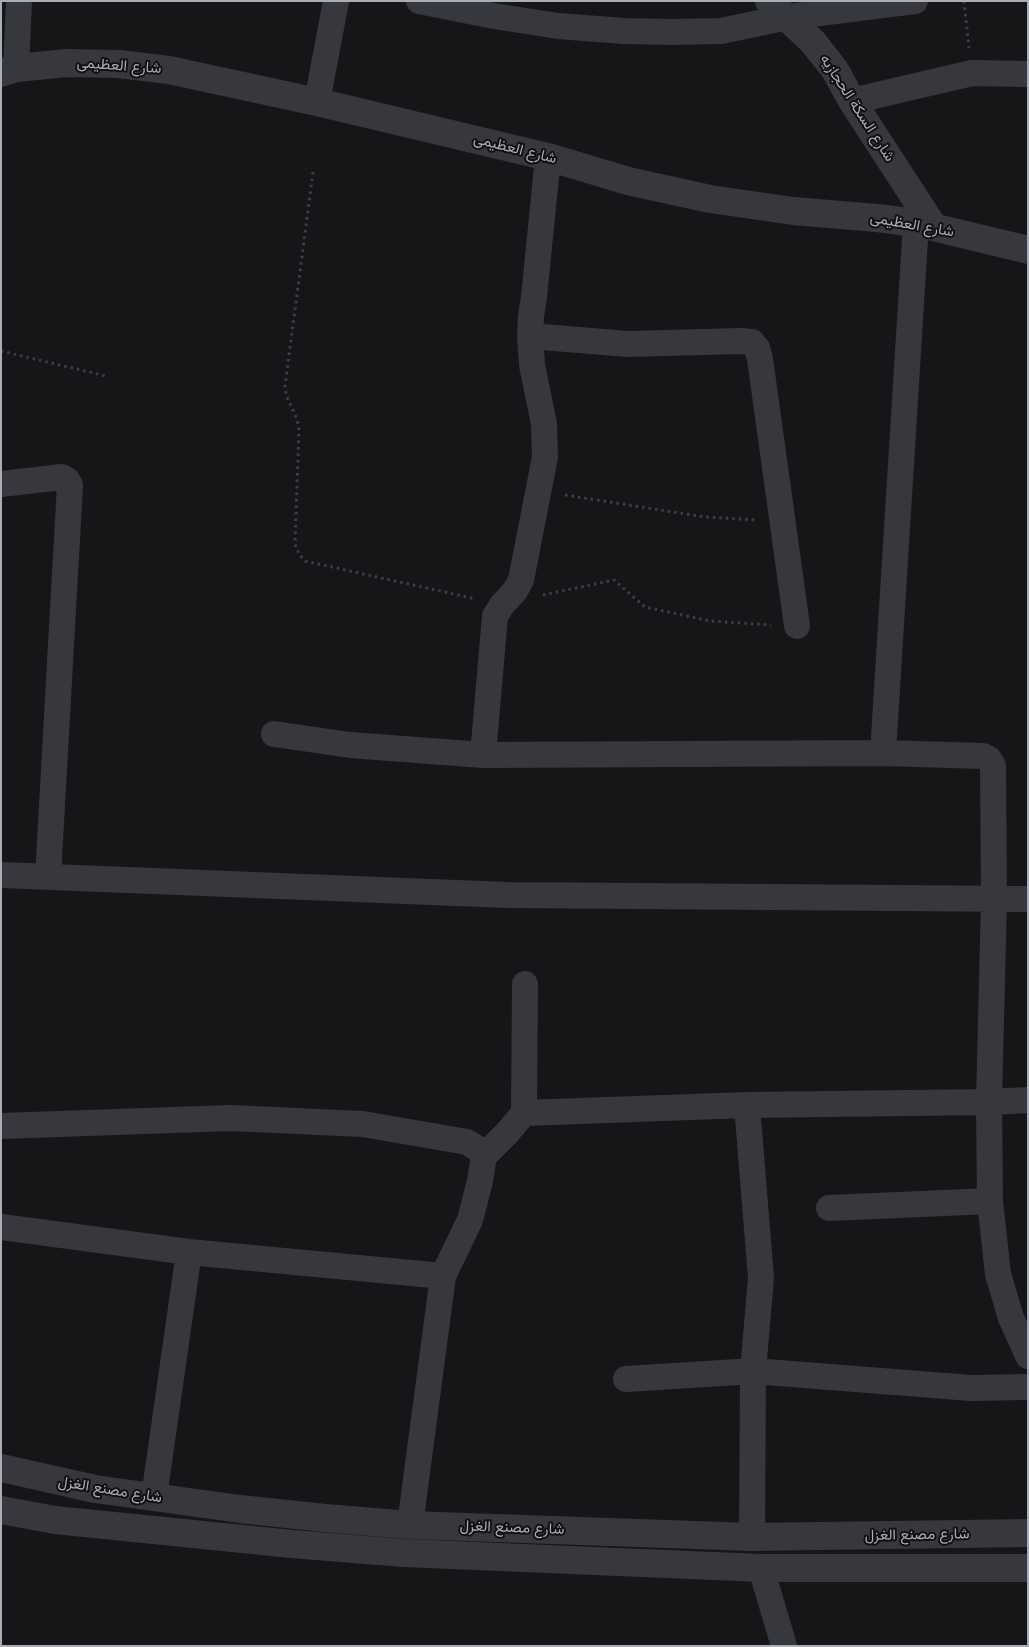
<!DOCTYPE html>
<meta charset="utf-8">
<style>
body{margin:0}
#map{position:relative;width:1029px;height:1647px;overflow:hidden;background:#161618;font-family:Helvetica,sans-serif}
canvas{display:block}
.frame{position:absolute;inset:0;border:2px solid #a8adb8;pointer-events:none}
</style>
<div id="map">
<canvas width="1029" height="1647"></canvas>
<div class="frame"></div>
</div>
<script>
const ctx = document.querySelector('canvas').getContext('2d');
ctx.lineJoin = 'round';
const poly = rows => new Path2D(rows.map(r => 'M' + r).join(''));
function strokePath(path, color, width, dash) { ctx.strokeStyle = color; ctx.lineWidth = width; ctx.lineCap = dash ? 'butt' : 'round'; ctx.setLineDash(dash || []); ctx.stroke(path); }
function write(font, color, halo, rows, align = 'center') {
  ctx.font = font + ' Helvetica,Vazirmatn,sans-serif'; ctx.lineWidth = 4; ctx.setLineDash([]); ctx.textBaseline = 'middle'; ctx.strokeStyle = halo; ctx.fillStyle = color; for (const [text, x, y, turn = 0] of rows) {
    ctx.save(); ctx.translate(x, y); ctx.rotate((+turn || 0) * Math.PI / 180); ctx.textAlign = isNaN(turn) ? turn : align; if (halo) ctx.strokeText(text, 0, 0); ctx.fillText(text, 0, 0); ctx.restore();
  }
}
strokePath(poly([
 [964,1,969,48],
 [313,172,285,386,286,395,297,419,299,430,295,544,299,554,305,561,476,599],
 [1,351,106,376],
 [565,495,705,517,757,520],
 [543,595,614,580,645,607,710,621,771,625]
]), '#3d3f44', 3, [2.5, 4]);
strokePath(poly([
 [419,1,494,16,558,26,624,31,672,32,721,31,788,17,915,1],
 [16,68,19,1],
 [852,101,972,73,1028,74],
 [317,102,336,1],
 [530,336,628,344,741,341,752,342,757,348,760,359,797,626],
 [1,484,62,477,67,480,70,485,48,876],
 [274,734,350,745,483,755,883,753,983,756,989,759,993,766,994,899,989,1102,990,1201,998,1274,1011,1318,1028,1356],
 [883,753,916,223],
 [483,755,495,616,502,605,515,591,521,580,545,457,544,424,532,365,530,336,531,316,534,297,548,157],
 [1,875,507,895,1028,899],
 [747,1105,761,1278,753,1371,752,1537],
 [524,1113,747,1105,989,1102,1028,1100],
 [1,1126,231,1118,363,1124,467,1142,478,1149,484,1156],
 [829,1208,990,1201],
 [1,1227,189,1252,443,1276],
 [626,1379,753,1371,971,1388,1028,1387],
 [154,1497,189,1252],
 [410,1525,443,1276,470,1220,480,1181,484,1156,507,1133,524,1113,525,984],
 [761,1568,784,1646]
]), '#37383d', 26);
strokePath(poly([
 [769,1,813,42,835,70,852,101,933,226],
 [1,73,16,68,67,63,119,64,169,70,317,102,548,157,628,181,710,199,793,211,877,218,916,223,1028,250],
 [1,1468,95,1489,240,1509,325,1518,410,1525,752,1537,1028,1533],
 [1,1510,55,1520,292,1544,404,1553,761,1568,1028,1568]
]), '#37383d', 28);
write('15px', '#a8adb8', '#111113', [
 ["شارع العظيمى",119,66,4],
 ["شارع السكة الحجازيه",857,108,57],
 ["شارع العظيمى",515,149,14],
 ["شارع العظيمى",912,225,10],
 ["شارع مصنع الغزل",110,1490,9],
 ["شارع مصنع الغزل",512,1528,2],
 ["شارع مصنع الغزل",917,1535,-1]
]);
</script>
